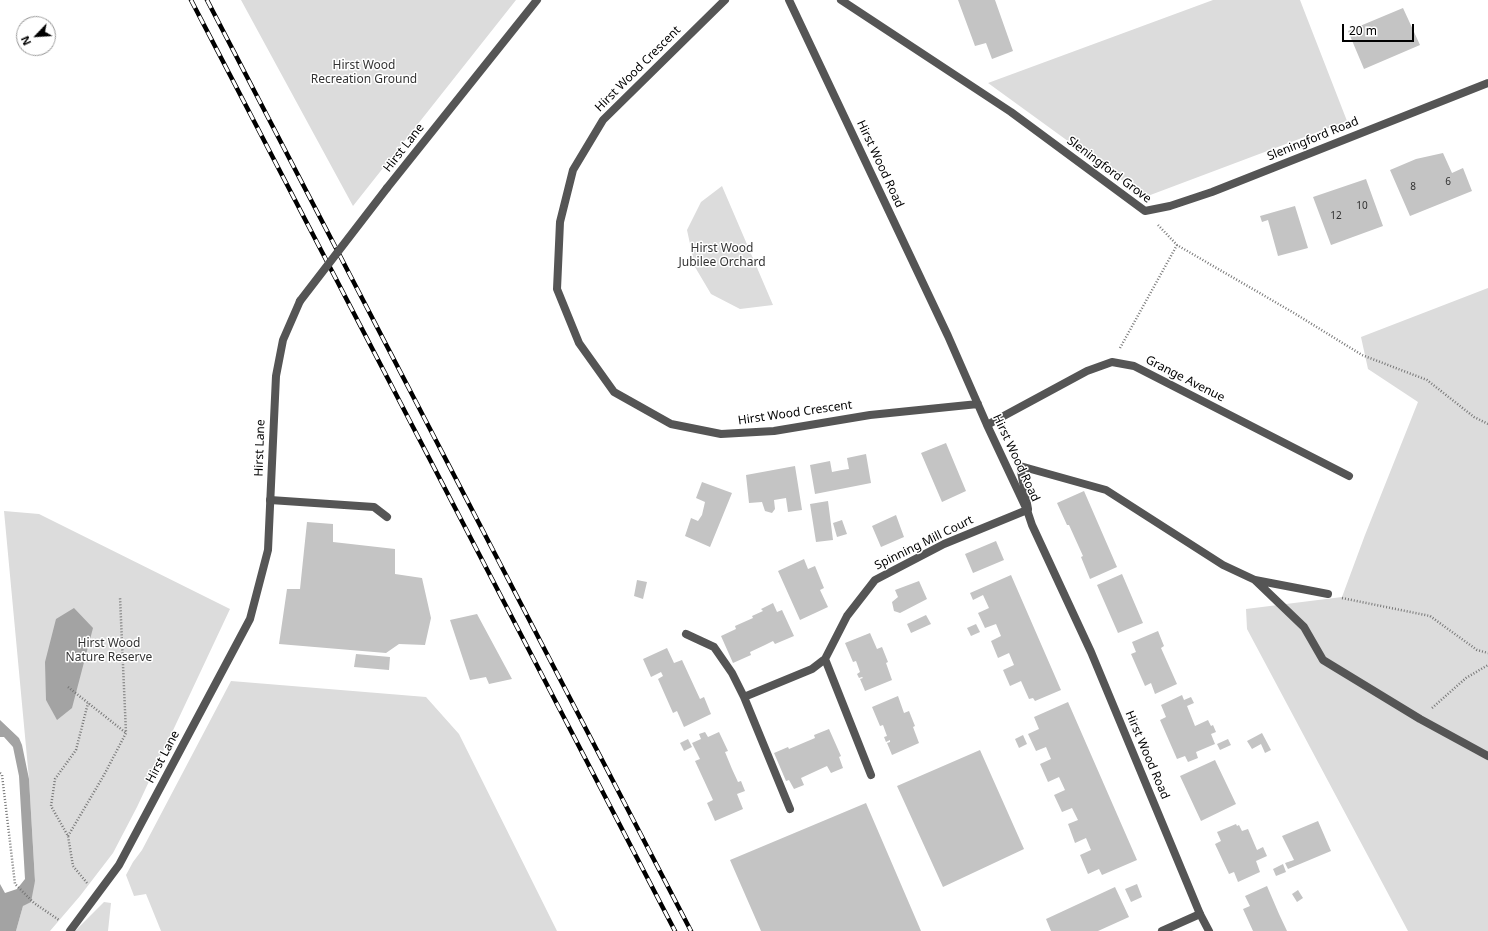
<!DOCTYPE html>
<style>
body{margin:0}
#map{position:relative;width:1488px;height:931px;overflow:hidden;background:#fff;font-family:"Noto Sans",sans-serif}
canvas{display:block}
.north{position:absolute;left:16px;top:16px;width:40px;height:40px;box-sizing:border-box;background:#fff;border:1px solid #999;border-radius:50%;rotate:245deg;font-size:11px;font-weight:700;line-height:16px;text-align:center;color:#000}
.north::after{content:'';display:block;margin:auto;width:14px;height:18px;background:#000;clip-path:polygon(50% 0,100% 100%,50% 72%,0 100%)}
.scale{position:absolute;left:1342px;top:24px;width:72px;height:18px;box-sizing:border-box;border:2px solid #000;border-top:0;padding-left:5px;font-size:12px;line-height:14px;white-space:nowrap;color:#000;-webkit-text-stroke:3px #fff;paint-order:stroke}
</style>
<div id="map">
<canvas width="1488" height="931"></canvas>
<div class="north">N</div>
<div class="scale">20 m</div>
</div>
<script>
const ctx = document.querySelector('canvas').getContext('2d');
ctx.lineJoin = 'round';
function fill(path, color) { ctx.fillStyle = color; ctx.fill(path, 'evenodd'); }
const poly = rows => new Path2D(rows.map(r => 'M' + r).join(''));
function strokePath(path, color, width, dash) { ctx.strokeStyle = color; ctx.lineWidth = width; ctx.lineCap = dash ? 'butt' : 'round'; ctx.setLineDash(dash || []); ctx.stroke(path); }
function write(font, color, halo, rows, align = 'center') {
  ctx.font = font + ' "Noto Sans",sans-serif'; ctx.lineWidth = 3; ctx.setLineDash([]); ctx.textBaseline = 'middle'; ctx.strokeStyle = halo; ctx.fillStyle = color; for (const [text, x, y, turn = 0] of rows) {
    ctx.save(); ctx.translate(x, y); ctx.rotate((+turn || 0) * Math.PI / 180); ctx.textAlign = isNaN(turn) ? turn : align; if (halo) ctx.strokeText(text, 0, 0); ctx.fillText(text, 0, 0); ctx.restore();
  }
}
fill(poly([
 [241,0,516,0,353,206],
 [1213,0,1300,0,1347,121,1145,197,988,83],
 [722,186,773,305,740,309,711,294,695,267,687,230,701,202],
 [1488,288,1488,931,1408,931,1247,629,1246,609,1342,597,1365,535,1418,402,1368,369,1361,337],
 [4,511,39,514,230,609,137,807,113,853,80,896,50,931,16,931,23,906,35,881,29,779],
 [231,681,426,697,459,734,557,931,161,931,146,894,134,896,126,875,133,862,142,850],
 [104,902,111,903,108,931,75,931]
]), '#dcdcdc');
fill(poly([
 [74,608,93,628,72,708,57,720,46,700,45,662,56,619],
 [0,720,19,738,22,745,29,779,35,881,31,902,23,906,16,931,0,931,0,884,5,893,17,889,25,879,19,776,13,747,4,737,0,737]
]), '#a3a3a3');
fill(poly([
 [958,0,995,0,1013,51,992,59,986,43,975,46],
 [1403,8,1420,45,1364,69,1348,31],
 [1443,153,1452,173,1463,168,1472,191,1410,216,1390,170,1416,159],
 [1366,179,1383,226,1331,245,1313,197],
 [1295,206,1308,248,1278,256,1268,220,1262,222,1260,216],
 [946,443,966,491,942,502,921,453],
 [866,454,871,483,815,494,810,465,830,461,832,472,842,470,849,469,847,458],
 [795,466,802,510,788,512,786,498,774,500,775,509,772,513,765,511,762,502,749,503,746,475],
 [702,482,732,493,710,547,685,536,691,518,698,521,702,515,705,502,696,498],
 [1084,491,1117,567,1090,579,1081,557,1083,556,1069,525,1067,525,1057,503],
 [828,501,833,540,816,542,810,504],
 [896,515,904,537,881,547,872,526],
 [842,520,847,534,837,537,833,523],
 [307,522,333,524,333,542,395,549,395,574,422,578,431,618,425,645,399,644,386,653,279,644,287,589,300,589],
 [996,541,1004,560,973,573,965,554],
 [804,559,808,569,815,566,824,588,820,590,828,607,800,620,778,571],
 [1122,574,1143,623,1118,633,1097,585],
 [1011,575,1061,690,1035,701,1033,698,1029,699,1021,681,1010,686,1003,670,1014,665,1009,653,998,658,991,641,1001,636,996,624,985,628,978,613,989,608,983,595,973,600,970,593],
 [637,580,647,582,643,599,634,596],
 [919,581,927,599,900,613,894,611,892,602,898,597,895,590],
 [773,603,777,612,782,610,794,636,775,644,773,641,765,645,750,652,751,655,733,663,721,636,736,629,735,626,753,618,752,616,763,611,761,609],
 [477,614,512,679,489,684,486,677,470,680,450,620],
 [926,615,931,624,911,633,907,624],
 [976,624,980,632,971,636,967,628],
 [1158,631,1164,646,1161,648,1177,684,1155,694,1151,683,1145,686,1131,654,1136,652,1132,642],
 [870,633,877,649,882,647,888,662,886,663,892,680,865,691,860,679,863,678,862,677,859,678,857,674,860,672,856,661,853,662,845,643],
 [667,648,674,663,682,660,700,699,704,697,711,714,684,727,677,711,673,713,658,679,663,676,661,672,651,677,643,659],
 [356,654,390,657,389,670,354,667],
 [1182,695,1184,700,1191,697,1194,703,1187,706,1195,726,1208,720,1211,726,1213,725,1216,732,1211,734,1215,744,1196,752,1198,758,1188,762,1185,756,1177,759,1160,720,1166,717,1161,705],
 [898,696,904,713,909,711,915,726,913,727,919,743,892,755,887,743,890,742,890,740,886,742,884,737,887,736,883,725,880,726,872,707],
 [1068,702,1137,860,1102,875,1099,869,1088,874,1080,855,1091,850,1086,838,1075,843,1068,824,1078,820,1072,808,1062,812,1054,795,1065,790,1059,777,1048,782,1040,764,1051,759,1046,747,1036,751,1028,734,1039,729,1034,717],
 [829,729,841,756,839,757,843,768,831,773,827,766,801,778,804,785,794,789,789,780,786,781,774,753,788,747,789,749,815,738,814,735],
 [705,732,708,737,719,732,728,751,725,752,732,769,738,782,741,781,745,791,737,794,743,809,715,821,707,803,713,800,695,761,700,759,692,743,701,739,699,734],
 [1262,733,1271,750,1265,753,1261,744,1252,749,1247,741],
 [1023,735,1027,744,1019,748,1015,739],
 [688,739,692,747,684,751,680,743],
 [1228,739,1231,745,1220,750,1217,744],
 [980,750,1024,849,943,887,897,786],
 [1215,760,1236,804,1201,821,1180,776],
 [866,803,921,931,761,931,730,860],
 [1318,821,1331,851,1288,869,1285,863,1294,860,1282,836],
 [1236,824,1237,826,1239,825,1242,831,1248,829,1257,850,1263,847,1267,856,1256,861,1260,872,1238,882,1234,872,1229,874,1215,844,1221,841,1217,832],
 [1283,864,1286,872,1276,876,1273,869],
 [1137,884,1142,897,1131,902,1125,889],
 [1267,886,1279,914,1287,931,1253,931,1243,909,1250,906,1245,896],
 [1115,887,1129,917,1098,931,1051,931,1046,919],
 [1298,890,1303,898,1297,902,1292,894]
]), '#c4c4c4');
strokePath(poly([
 [1158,225,1177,245,1294,313,1362,355,1427,380,1474,417,1488,424],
 [1120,348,1177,245],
 [1342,598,1430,616,1477,650,1488,653],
 [68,687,126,733],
 [1432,708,1466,678,1488,665],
 [0,773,2,775,15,884,34,903,59,920],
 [68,836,104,775,126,733,120,597],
 [87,883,73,866,68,836,51,806,55,779,76,750,88,703]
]), '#777', 2.5, [1, 2]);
strokePath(poly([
 [270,500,374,507,387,517],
 [1028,509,1020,466,1106,490,1223,565,1255,580,1304,627,1323,660,1420,719,1488,756],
 [1255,580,1328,594],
 [1162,931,1200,914]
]), '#555', 8);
strokePath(poly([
 [725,0,603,120,573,170,560,222,557,289,579,343,614,392,671,424,721,434,774,431,870,415,978,404],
 [789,0,948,336,987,425,1027,510,1032,525,1091,652,1200,914,1209,931],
 [841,0,1011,112,1145,211,1170,206,1212,192,1488,83],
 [387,188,537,0],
 [987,425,1087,371,1112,362,1134,366,1349,476],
 [686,634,714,647,732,673,744,697],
 [825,659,871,775],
 [790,809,744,697,812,669,825,659,847,616,875,580,944,544,1027,510],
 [70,931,119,865,250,619,268,550,276,376,283,340,300,301]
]), '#555', 8);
const rail = poly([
 [191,0,675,931],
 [207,0,691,931]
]);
strokePath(rail, '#000', 4.5);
strokePath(rail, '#fff', 3, [9]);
strokePath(poly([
 [300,301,387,188]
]), '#555', 8);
write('10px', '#313131', null, [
 ["6",1448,182],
 ["8",1413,187],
 ["10",1362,206],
 ["12",1336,216]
]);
write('12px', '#333', '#fff', [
 ["Hirst Wood",364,66],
 ["Recreation Ground",364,80],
 ["Hirst Wood",722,249],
 ["Jubilee Orchard",722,263],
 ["Hirst Wood",109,644],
 ["Nature Reserve",109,658]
]);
write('12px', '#000', '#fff', [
 ["Hirst Wood Crescent",638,69,-45],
 ["Sleningford Road",1313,139,-22],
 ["Hirst Lane",404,148,-52],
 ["Hirst Wood Road",880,164,65],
 ["Sleningford Grove",1109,170,37],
 ["Grange Avenue",1185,379,27],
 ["Hirst Wood Crescent",795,413,-8],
 ["Hirst Lane",260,448,-88],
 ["Hirst Wood Road",1016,458,65],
 ["Spinning Mill Court",924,543,-26],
 ["Hirst Wood Road",1147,755,67],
 ["Hirst Lane",163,757,-62]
]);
</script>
